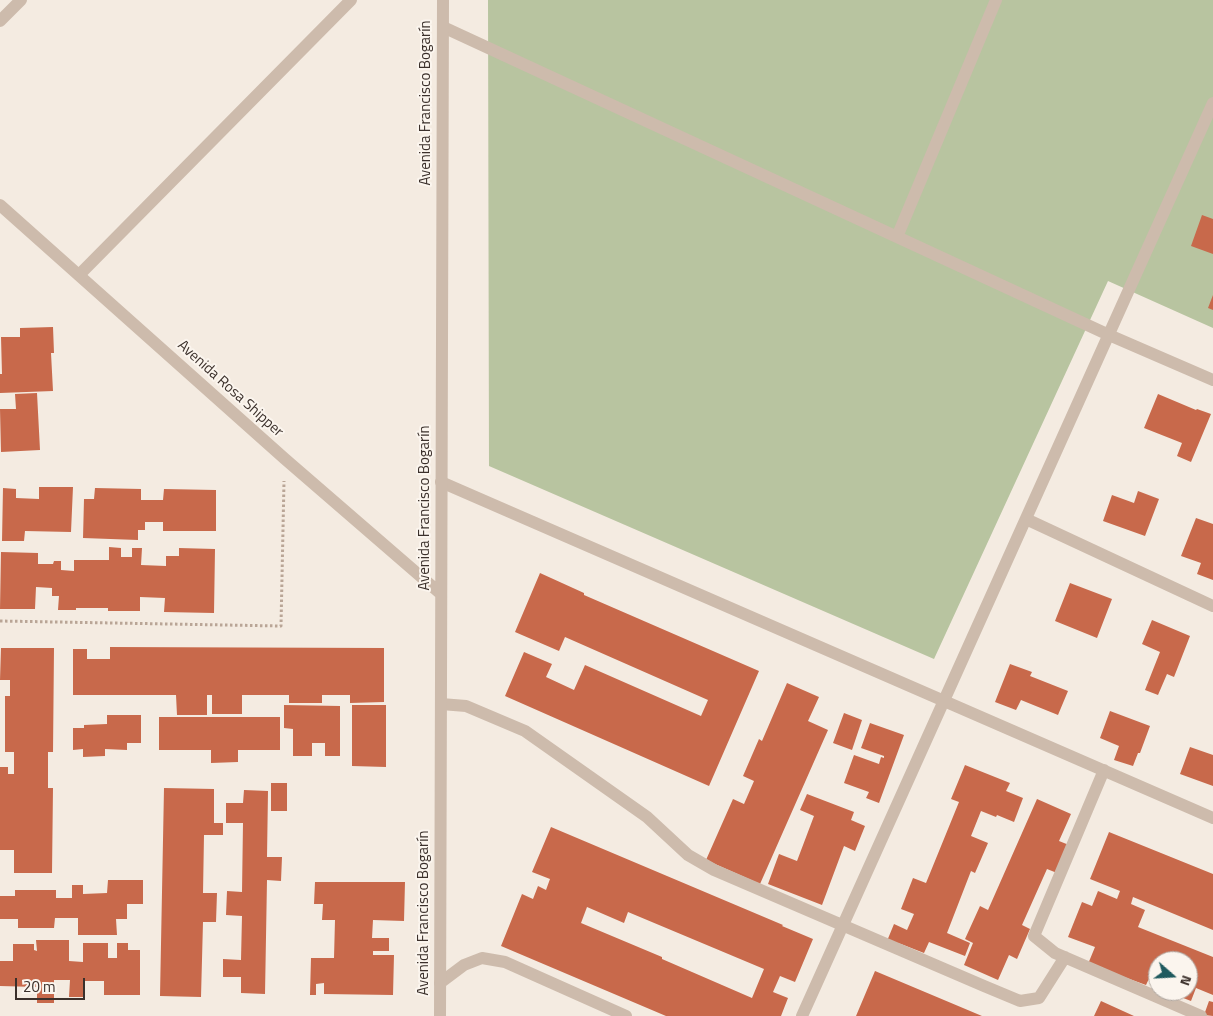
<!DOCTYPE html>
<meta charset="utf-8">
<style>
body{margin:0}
#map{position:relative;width:1213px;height:1016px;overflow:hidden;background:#f4ebe1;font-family:"Titillium Web",sans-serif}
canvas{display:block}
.north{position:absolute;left:1148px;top:951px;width:50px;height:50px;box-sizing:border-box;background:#fbf5ee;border:1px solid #aea6a0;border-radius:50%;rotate:109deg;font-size:14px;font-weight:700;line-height:20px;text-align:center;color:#3b302b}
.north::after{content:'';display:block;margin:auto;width:18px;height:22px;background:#1f5a5e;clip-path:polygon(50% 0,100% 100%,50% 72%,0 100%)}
.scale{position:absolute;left:15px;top:978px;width:70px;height:22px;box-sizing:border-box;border:2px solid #3b302b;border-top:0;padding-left:6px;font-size:15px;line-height:18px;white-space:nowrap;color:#3b302b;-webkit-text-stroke:4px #fbf5ee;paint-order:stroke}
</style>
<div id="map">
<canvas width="1213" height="1016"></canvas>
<div class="north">N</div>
<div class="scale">20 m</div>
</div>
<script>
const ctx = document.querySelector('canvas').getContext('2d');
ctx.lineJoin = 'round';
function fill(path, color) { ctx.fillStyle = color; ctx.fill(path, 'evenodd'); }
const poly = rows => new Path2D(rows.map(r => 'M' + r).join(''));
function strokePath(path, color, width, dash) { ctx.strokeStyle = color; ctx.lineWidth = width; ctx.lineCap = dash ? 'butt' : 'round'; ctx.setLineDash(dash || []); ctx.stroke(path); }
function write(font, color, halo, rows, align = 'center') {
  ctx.font = font + ' "Titillium Web",sans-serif'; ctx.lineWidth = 4; ctx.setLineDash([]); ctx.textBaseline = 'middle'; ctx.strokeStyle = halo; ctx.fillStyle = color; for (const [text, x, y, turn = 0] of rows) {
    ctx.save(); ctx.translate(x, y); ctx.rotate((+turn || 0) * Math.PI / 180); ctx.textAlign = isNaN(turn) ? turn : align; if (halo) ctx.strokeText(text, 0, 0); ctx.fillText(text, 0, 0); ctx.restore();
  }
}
fill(poly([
 [488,0,1213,0,1213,328,1108,281,934,659,489,466]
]), '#b8c4a0');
fill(poly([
 [1202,215,1213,219,1213,254,1191,246],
 [1213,295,1213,310,1208,308],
 [53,327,54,353,51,353,53,391,0,393,0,374,2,374,1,337,20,337,20,328],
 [37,393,40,450,1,452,0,409,16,409,15,394],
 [1158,394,1196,410,1197,409,1211,414,1191,462,1177,456,1182,443,1144,428],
 [39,487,73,487,71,532,25,531,24,541,2,541,3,488,16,489,16,498,39,499],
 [95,488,141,489,141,500,163,500,164,489,216,490,216,531,163,531,163,522,145,522,145,530,138,530,138,540,83,538,84,499,94,499],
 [1138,491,1159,499,1145,536,1103,521,1112,495,1134,503],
 [1196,518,1213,524,1213,580,1197,574,1201,563,1181,556],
 [109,547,121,548,121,557,132,557,132,548,142,548,141,565,166,566,166,556,179,556,179,548,215,549,214,613,164,612,165,598,140,597,140,611,108,611,108,608,76,608,76,610,58,610,59,596,52,596,52,588,36,587,35,609,0,609,1,552,38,553,38,564,53,564,54,561,61,561,61,570,74,571,74,560,109,560],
 [540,573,584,593,584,595,759,671,709,786,505,696,524,652,552,664,546,677,574,690,585,665,701,716,708,700,565,637,559,651,515,632],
 [1070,583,1112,599,1097,638,1055,621],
 [1152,620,1190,636,1174,677,1167,674,1158,695,1145,690,1160,652,1142,644],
 [110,647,384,648,384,702,350,703,350,695,322,695,322,703,289,703,289,695,242,695,242,714,212,714,212,695,207,695,207,715,177,715,176,695,73,695,73,649,87,649,87,659,110,659],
 [1,648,54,648,53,752,48,752,48,788,53,788,52,873,14,873,14,850,0,850,0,767,8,767,8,774,14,774,14,752,5,752,5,696,10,696,10,680,0,680],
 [1010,664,1032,672,1030,676,1068,691,1058,715,1021,700,1016,710,995,702],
 [787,683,819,697,808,721,828,730,760,884,706,860,733,799,744,804,754,781,743,776,759,739,762,741],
 [284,705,340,706,340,756,325,756,325,743,312,743,312,756,293,756,293,729,284,728],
 [352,705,386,705,386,767,352,766],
 [1110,711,1150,726,1140,753,1138,753,1133,766,1114,760,1119,746,1100,738],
 [844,713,862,720,852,750,833,743],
 [107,715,141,715,141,743,127,743,127,750,105,749,105,756,83,757,83,749,73,750,73,728,84,728,84,725,107,724],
 [159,717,280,717,280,750,238,750,238,762,211,763,211,750,159,750],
 [870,723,904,735,879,803,866,798,869,792,844,783,854,755,879,764,881,757,884,758,884,756,861,748],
 [1190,747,1213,755,1213,786,1180,774],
 [965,765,1010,783,1006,791,1023,798,1014,822,997,815,996,817,981,811,971,836,988,843,975,873,971,871,947,933,970,943,965,956,929,942,924,953,901,944,887,941,894,924,907,930,914,914,901,909,913,878,926,883,959,802,951,799],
 [271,783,287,783,287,811,271,811],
 [164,788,214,789,214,823,223,823,223,835,204,835,203,893,217,893,216,922,203,922,201,997,160,996],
 [244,790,268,791,267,857,282,857,281,881,267,880,265,994,241,993,241,977,223,977,223,959,241,960,242,916,226,915,227,891,242,892,243,823,226,823,226,803,243,803],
 [807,794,854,812,851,820,865,826,855,851,844,846,822,905,768,884,779,854,797,861,814,816,800,810],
 [1037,799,1071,814,1059,841,1069,845,1057,873,1047,869,1022,925,1030,929,1017,959,1009,955,998,980,964,965,973,943,965,939,980,906,988,910],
 [551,827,783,925,782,926,813,939,795,982,780,976,773,992,788,998,781,1016,666,1016,501,946,522,894,533,899,538,886,546,890,550,879,532,872],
 [587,907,624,923,628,912,764,969,752,998,662,959,662,957,581,923],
 [1109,832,1213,874,1213,930,1133,897,1131,904,1145,910,1138,927,1213,957,1213,995,1196,988,1191,1001,1165,991,1188,991,1188,961,1158,961,1158,973,1153,970,1146,985,1088,964,1095,947,1068,937,1082,902,1092,906,1098,891,1117,899,1120,891,1090,879],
 [108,880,143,880,143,904,127,904,127,919,116,919,117,935,78,935,78,918,55,918,54,928,18,928,18,919,0,919,0,896,15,896,15,890,56,890,56,898,72,898,72,885,83,885,83,894,107,893],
 [315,882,405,882,404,921,373,920,372,938,389,938,389,951,373,951,373,955,394,955,393,995,324,994,324,983,316,984,316,995,310,995,311,958,334,958,335,920,322,920,323,904,314,904],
 [36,940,69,940,69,961,83,962,83,943,108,943,108,958,117,958,117,943,128,943,128,950,140,950,140,995,104,995,104,981,83,981,83,997,69,997,70,980,54,980,54,1003,37,1003,37,987,0,986,0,961,13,961,13,944,34,944,34,950,37,951],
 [875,971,982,1016,856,1016],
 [1101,1001,1134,1016,1094,1016],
 [1209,1001,1213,1002,1213,1016,1204,1015]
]), '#c8694b');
strokePath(poly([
 [0,621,281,626,284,481]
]), '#b9a596', 3, [2.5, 2.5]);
strokePath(poly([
 [0,21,21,0],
 [79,275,351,0]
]), '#cdbbac', 12);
strokePath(poly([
 [443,27,1109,335,1213,380],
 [897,237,996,0],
 [441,482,1213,818],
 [1026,519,1213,606],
 [441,704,466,706,525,731,647,817,688,855,714,870,984,986,1020,1001,1039,998,1065,957],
 [1104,770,1034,936,1055,953,1201,1016],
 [440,983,464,965,482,958,505,962,626,1016],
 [802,1016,1213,103]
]), '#cdbbac', 12);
strokePath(poly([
 [0,205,285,459,441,594],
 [440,1016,443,0]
]), '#cdbbac', 12);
write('15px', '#3b302b', '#fbf5ee', [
 ["Avenida Francisco Bogarín",426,103,-90],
 ["Avenida Rosa Shipper",230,389,42],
 ["Avenida Francisco Bogarín",425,508,-90],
 ["Avenida Francisco Bogarín",424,913,-90]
]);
</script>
